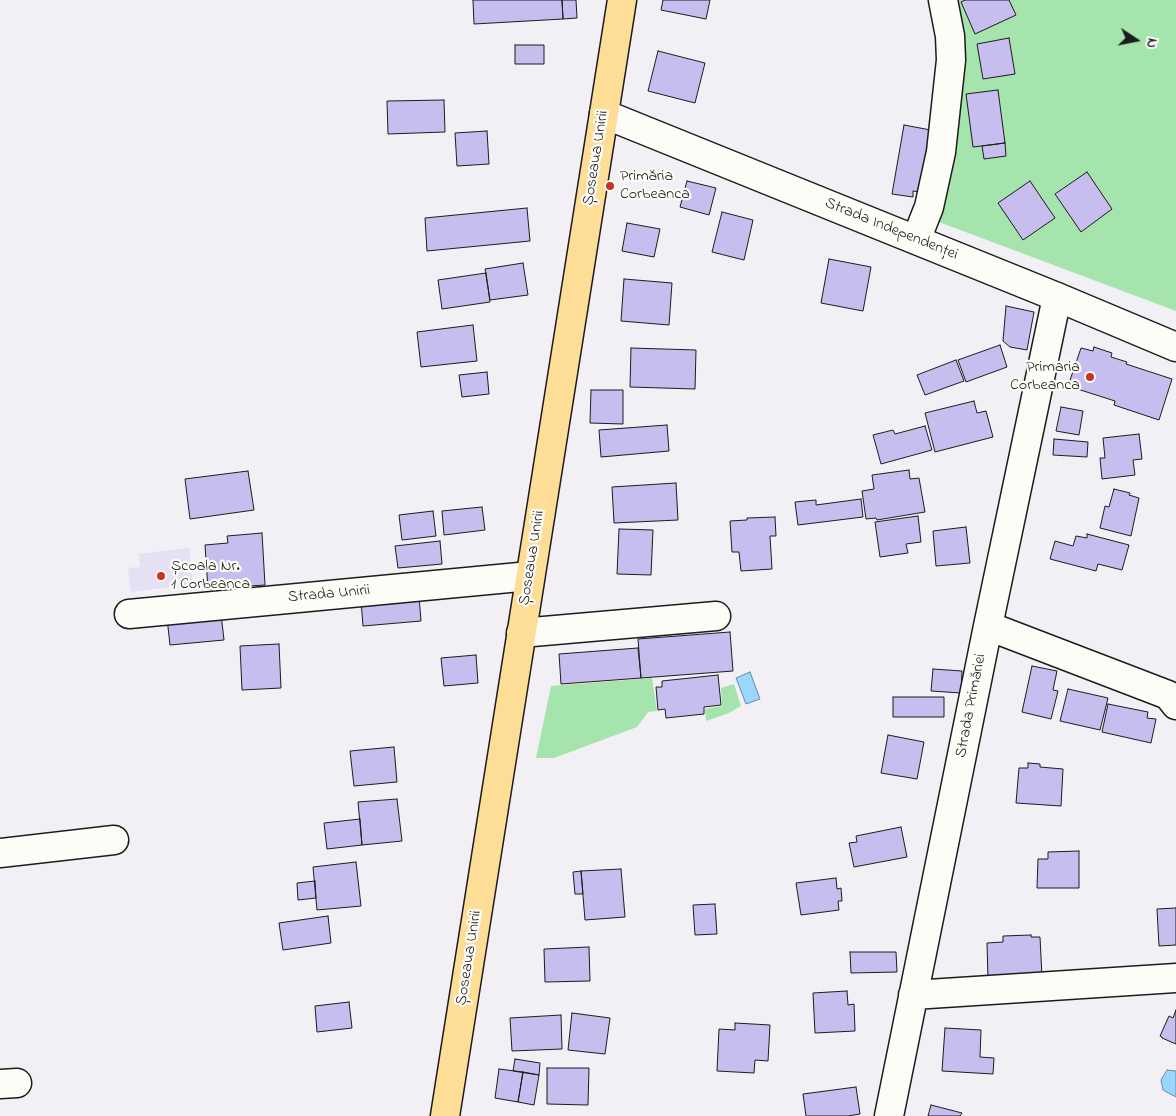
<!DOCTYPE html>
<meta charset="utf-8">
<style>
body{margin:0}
#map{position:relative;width:1176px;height:1116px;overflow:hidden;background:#f2eff5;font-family:"Indie Flower",sans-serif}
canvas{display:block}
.north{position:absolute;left:1111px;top:15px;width:50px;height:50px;-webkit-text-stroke:4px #fdfcf7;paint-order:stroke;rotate:101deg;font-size:14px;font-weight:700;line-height:20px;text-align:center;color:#1c1c1c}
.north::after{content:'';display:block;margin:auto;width:18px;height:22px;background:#1c1c1c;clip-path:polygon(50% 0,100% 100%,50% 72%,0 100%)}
</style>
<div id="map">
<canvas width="1176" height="1116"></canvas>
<div class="north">N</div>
</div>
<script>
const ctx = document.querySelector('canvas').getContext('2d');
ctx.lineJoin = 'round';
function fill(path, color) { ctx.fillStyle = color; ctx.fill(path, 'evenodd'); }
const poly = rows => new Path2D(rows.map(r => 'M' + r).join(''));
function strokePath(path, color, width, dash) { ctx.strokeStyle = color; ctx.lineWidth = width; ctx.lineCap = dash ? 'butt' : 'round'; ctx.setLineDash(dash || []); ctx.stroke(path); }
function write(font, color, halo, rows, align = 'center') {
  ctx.font = font + ' "Indie Flower",sans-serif'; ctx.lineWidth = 4.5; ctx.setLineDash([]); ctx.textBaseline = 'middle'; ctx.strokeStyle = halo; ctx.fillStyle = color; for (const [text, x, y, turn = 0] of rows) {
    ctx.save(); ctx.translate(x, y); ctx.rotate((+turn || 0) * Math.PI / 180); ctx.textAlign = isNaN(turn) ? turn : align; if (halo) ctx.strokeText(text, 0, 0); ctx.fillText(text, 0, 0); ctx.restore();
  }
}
fill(poly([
 [189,548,193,584,131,592,128,568,140,567,139,554]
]), '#e5e0f3');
fill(poly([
 [948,0,1176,0,1176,311,939,222,953,157],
 [652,678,657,711,648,712,637,727,554,758,536,758,551,686],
 [734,684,741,706,729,713,706,721,705,709,722,706,721,688]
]), '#a5e4ac');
const water = poly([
 [750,672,760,699,746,704,736,678,750,672],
 [1167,1070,1176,1071,1176,1097,1163,1090,1161,1080,1167,1070]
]);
fill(water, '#9bd6fc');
strokePath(water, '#688ca2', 1);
const building = poly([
 [473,0,562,0,563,19,474,24,473,0],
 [562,0,576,0,577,18,563,19,562,0],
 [663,0,710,0,706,19,661,10,663,0],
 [965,0,1009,0,1016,15,975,34,961,2,965,0],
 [1009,38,1015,74,983,79,977,44,1009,38],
 [515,45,544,45,544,64,515,64,515,45],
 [658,51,705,63,695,103,648,91,658,51],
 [998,90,1005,143,973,147,966,94,998,90],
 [444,100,445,132,388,134,387,101,444,100],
 [904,125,936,131,926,193,913,191,913,197,892,194,904,125],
 [487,131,489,164,457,166,455,133,487,131],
 [1005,143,1006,156,984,159,982,146,1005,143],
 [1087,172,1112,209,1081,232,1055,194,1087,172],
 [687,181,716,188,709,215,680,207,687,181],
 [1030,181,1055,218,1023,240,998,203,1030,181],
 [527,208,530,241,427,251,425,218,527,208],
 [722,212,753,220,744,260,712,252,722,212],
 [627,223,660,229,654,257,622,251,627,223],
 [829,259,871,267,863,311,821,303,829,259],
 [523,263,528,295,490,300,485,269,523,263],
 [486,273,490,302,442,309,438,280,486,273],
 [624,279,672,283,669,325,621,321,624,279],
 [1006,306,1034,312,1027,350,1010,347,1003,341,1006,306],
 [473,325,477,361,421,367,417,332,473,325],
 [1000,345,1007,367,966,382,958,360,1000,345],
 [1094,347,1112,353,1111,357,1127,362,1126,364,1172,379,1159,420,1114,405,1115,401,1068,386,1081,348,1093,351,1094,347],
 [631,348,696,350,695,389,630,387,631,348],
 [956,360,964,381,925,395,917,375,956,360],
 [487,372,489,394,462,397,459,375,487,372],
 [591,390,623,390,623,424,590,423,591,390],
 [974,401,977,413,986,411,993,437,935,452,925,413,974,401],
 [1061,407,1083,411,1079,435,1056,431,1061,407],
 [667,425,669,451,601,457,599,430,667,425],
 [925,426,932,450,881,464,873,435,893,430,895,434,925,426],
 [1139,434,1142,459,1133,460,1135,475,1102,479,1100,458,1105,458,1103,438,1139,434],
 [1054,439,1088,442,1087,457,1053,455,1054,439],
 [909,470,910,479,919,478,925,512,877,520,876,518,866,519,862,491,874,489,872,475,909,470],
 [248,471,254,510,190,519,185,479,248,471],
 [676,483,678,520,614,523,612,487,676,483],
 [1114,489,1130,493,1129,495,1139,498,1131,536,1100,528,1105,506,1109,507,1114,489],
 [861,499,863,517,798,525,795,502,816,500,816,505,861,499],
 [482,507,485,530,444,535,442,511,482,507],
 [433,511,436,536,402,540,399,515,433,511],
 [918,516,921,542,906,544,908,553,880,557,875,522,918,516],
 [775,517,776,536,770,536,772,569,741,571,739,552,732,552,730,521,747,520,747,518,775,517],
 [966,527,970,563,936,566,933,531,966,527],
 [619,529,653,530,651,575,617,574,619,529],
 [262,533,265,585,208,589,205,545,228,543,227,536,262,533],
 [1087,534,1129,545,1122,570,1098,564,1096,571,1050,559,1055,541,1073,546,1076,536,1087,538,1087,534],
 [440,541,442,564,398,568,395,546,440,541],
 [419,596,421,621,363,626,361,601,419,596],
 [221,614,224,640,170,645,167,618,221,614],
 [730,632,733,671,641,678,638,639,730,632],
 [279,644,281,688,242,690,240,646,279,644],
 [638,648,641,678,561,684,559,654,638,648],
 [476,655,478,683,444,686,441,658,476,655],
 [1032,666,1057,671,1053,690,1058,691,1051,719,1022,712,1032,666],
 [933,669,962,671,961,693,931,691,933,669],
 [718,675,721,705,704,707,704,714,666,718,665,709,658,710,656,687,662,687,662,681,718,675],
 [1068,689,1108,698,1100,730,1060,721,1068,689],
 [893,697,944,697,944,717,893,717,893,697],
 [1108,704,1148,712,1147,718,1156,719,1151,743,1102,732,1108,704],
 [888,735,924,742,917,779,881,773,888,735],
 [394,747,397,782,354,786,350,751,394,747],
 [1028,763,1040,764,1040,767,1063,769,1061,806,1016,803,1019,768,1028,768,1028,763],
 [397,799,402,841,362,845,358,802,397,799],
 [360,819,362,845,327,849,324,823,360,819],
 [901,827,907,857,854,867,849,843,857,842,856,836,901,827],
 [1079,851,1079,888,1037,888,1038,859,1048,859,1048,852,1079,851],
 [356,862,361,906,317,910,313,867,356,862],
 [621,869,625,917,585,920,581,871,621,869],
 [581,871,583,894,575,894,573,872,581,871],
 [836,878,837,889,841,888,842,901,838,901,839,910,801,915,796,883,836,878],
 [315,881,316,898,298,900,297,883,315,881],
 [715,904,717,934,695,935,693,905,715,904],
 [1176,908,1176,945,1159,946,1157,909,1176,908],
 [328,916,331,943,283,950,279,923,328,916],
 [1031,935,1031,937,1040,937,1042,977,988,979,987,943,1003,942,1003,936,1031,935],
 [589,947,590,981,545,982,544,949,589,947],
 [850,952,896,952,897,972,851,973,850,952],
 [847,991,848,1005,854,1004,855,1031,815,1033,813,993,847,991],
 [349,1002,352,1028,317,1032,315,1006,349,1002],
 [1176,1010,1176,1044,1162,1038,1162,1037,1160,1036,1169,1016,1173,1018,1176,1010],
 [572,1013,610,1018,605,1054,568,1050,572,1013],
 [561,1015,562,1049,512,1051,510,1018,561,1015],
 [735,1023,770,1025,768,1061,755,1060,754,1073,717,1071,719,1029,735,1030,735,1023],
 [945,1028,981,1030,980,1057,994,1058,993,1074,942,1071,945,1028],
 [515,1059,540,1063,539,1075,513,1071,515,1059],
 [547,1068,589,1068,588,1105,547,1104,547,1068],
 [499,1069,523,1072,518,1102,495,1098,499,1069],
 [523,1072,539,1075,534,1105,518,1102,523,1072],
 [856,1087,860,1114,848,1116,806,1116,803,1094,856,1087],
 [931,1105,962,1113,960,1116,928,1116,931,1105]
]);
fill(building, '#c7bdef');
strokePath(building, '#1c1c1c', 1);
const minor = poly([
 [604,114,1057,297,1176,347],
 [916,240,929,207,941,152,951,60,950,36,943,0],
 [129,614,530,576],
 [988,626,1168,695,1176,705],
 [521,633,716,616],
 [0,853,114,840],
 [913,995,1176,978],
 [0,1084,17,1083],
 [889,1116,988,626,1057,297]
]);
const major = poly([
 [445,1116,622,0]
]);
strokePath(minor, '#1c1c1c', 31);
strokePath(major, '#1c1c1c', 31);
strokePath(minor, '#fdfcf7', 28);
strokePath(major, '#fedd96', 28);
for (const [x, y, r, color] of [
 [610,186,5,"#c8321e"],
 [1090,377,5,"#c8321e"],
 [161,576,5,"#c8321e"]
]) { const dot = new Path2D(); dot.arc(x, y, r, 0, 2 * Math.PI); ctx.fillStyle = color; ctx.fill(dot); strokePath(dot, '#fdfcf7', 2); }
write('16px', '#1c1c1c', '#fdfcf7', [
 ["Șoseaua Unirii",597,158,-81],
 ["Strada Independenței",891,230,22],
 ["Șoseaua Unirii",533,558,-81],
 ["Strada Unirii",329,595,-5],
 ["Strada Primăriei",972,706,-79],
 ["Șoseaua Unirii",470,958,-81]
]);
write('16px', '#1c1c1c', '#fdfcf7', [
 ["Primăria",620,177],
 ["Corbeanca",620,195],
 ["Primaria",1080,368,"right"],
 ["Corbeanca",1080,386,"right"],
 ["Școala Nr.",171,567],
 ["1 Corbeanca",171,585]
], 'left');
</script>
